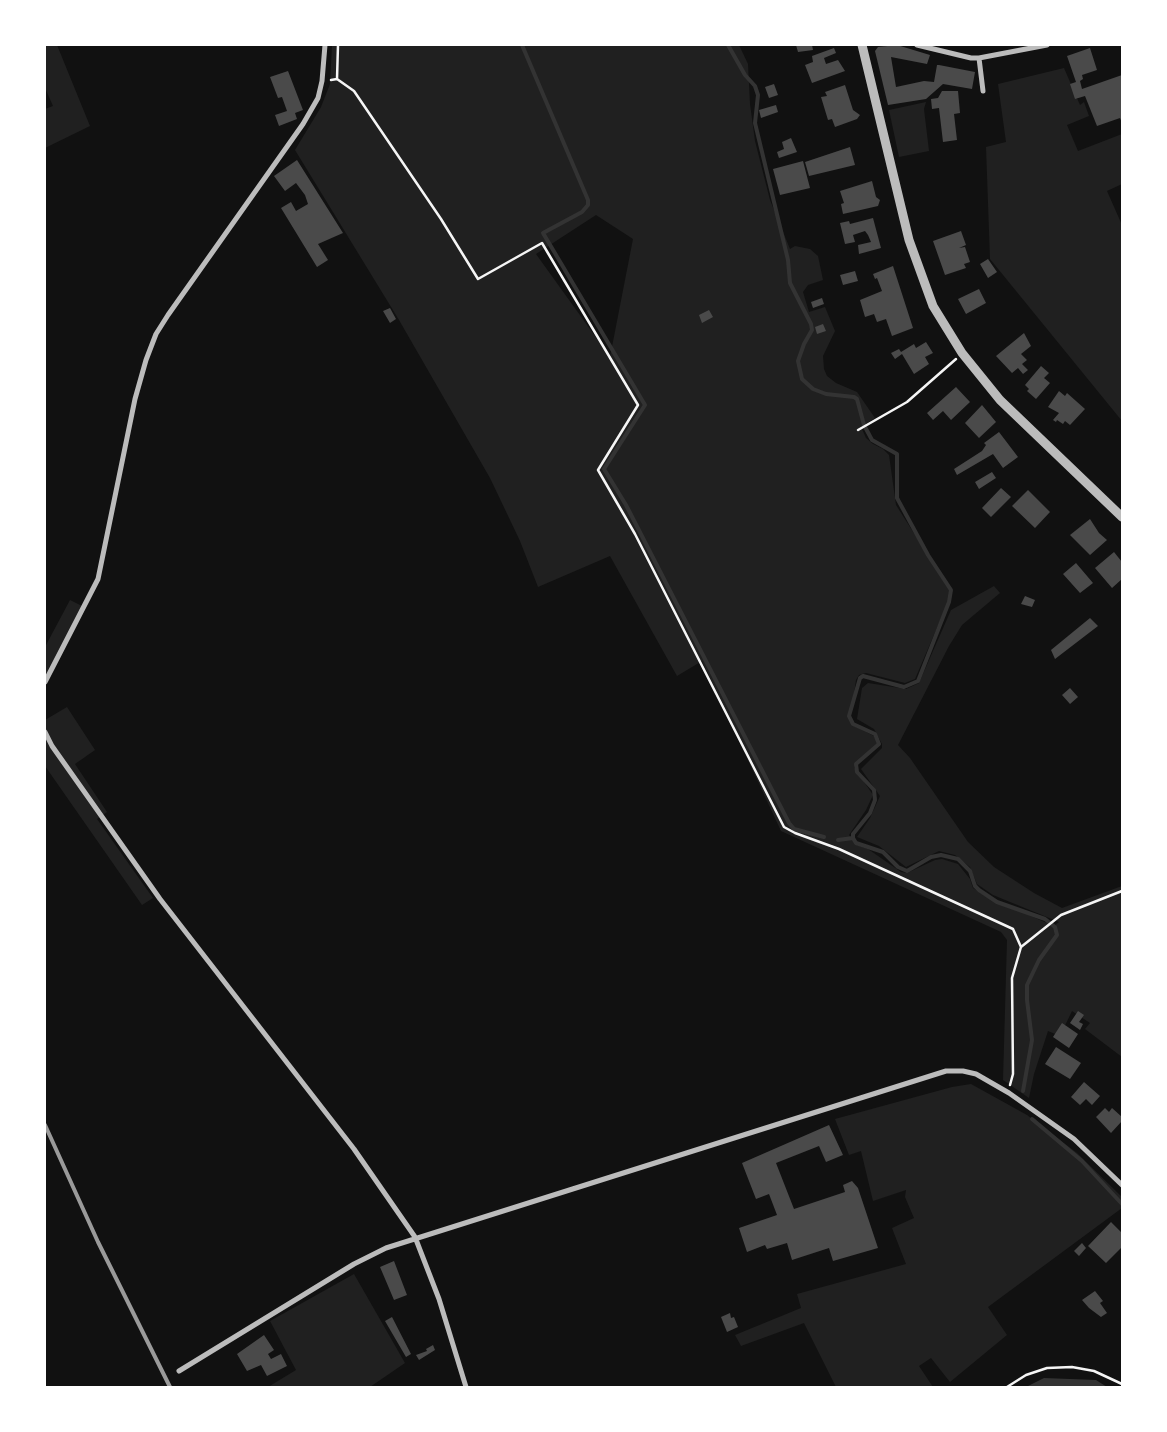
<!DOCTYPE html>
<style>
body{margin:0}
#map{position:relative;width:1167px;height:1432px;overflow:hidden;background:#111;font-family:Poppins,sans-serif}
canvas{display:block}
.frame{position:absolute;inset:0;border:46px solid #fff;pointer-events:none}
</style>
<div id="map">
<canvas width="1167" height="1432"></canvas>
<div class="frame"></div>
</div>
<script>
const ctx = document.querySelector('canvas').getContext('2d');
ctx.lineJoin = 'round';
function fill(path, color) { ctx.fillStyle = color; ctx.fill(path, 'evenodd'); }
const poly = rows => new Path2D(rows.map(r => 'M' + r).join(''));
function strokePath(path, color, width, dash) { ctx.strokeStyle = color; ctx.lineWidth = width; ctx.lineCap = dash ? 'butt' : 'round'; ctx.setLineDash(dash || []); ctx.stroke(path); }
fill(poly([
 [45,45,57,45,90,126,45,148,45,109,53,106,45,88],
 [332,45,739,45,748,64,750,104,755,141,770,200,790,249,795,246,810,249,818,256,823,280,808,285,803,292,809,312,825,307,835,331,823,356,824,369,827,376,836,383,857,392,875,418,861,427,866,438,873,444,883,449,889,455,896,505,950,590,948,602,915,679,905,683,866,673,859,675,856,680,850,720,854,726,874,736,878,743,854,767,873,795,866,810,849,835,857,845,868,849,901,872,907,873,935,860,942,859,958,864,970,879,973,888,985,896,1054,926,1059,922,993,895,977,884,970,867,955,855,939,851,906,867,879,846,857,837,870,818,880,796,861,769,882,748,882,744,874,729,857,719,862,688,868,683,906,689,919,683,951,610,994,586,1000,593,962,625,949,646,898,745,910,758,968,842,994,867,1034,893,1062,908,1122,886,1122,1057,1085,1029,1090,1023,1072,1011,1060,1036,1048,1031,1034,1074,1029,1098,1003,1080,1007,940,1001,932,781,831,702,661,677,676,610,556,538,587,520,541,490,478,399,320,295,150,321,107,330,84],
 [596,215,633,239,610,357,536,254],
 [1064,68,1080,105,1084,102,1089,116,1067,125,1078,151,1122,134,1122,184,1107,191,1122,225,1122,421,990,259,986,147,1006,142,998,84],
 [926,102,924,109,929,151,899,157,889,110],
 [70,600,82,606,45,679,45,647],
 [67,707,95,750,75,764,107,812,97,819,153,898,142,905,45,766,45,720],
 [971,1084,1027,1115,1077,1153,1122,1197,1122,1208,988,1307,1007,1335,950,1382,931,1358,919,1366,933,1387,836,1387,804,1323,741,1346,735,1335,801,1308,797,1294,906,1264,892,1228,914,1218,905,1197,906,1190,873,1201,861,1151,849,1155,835,1119,952,1087],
 [354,1274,405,1363,370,1387,268,1387,296,1370,270,1321]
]), '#202020');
fill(poly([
 [1044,1378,1096,1380,1107,1387,1026,1387]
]), '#333');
strokePath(poly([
 [522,45,588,200,588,205,582,212,543,233,645,405,604,469,626,505,789,823,794,829,824,837],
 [728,45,745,75,755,86,758,95,755,123,788,260,790,283,811,324,812,330,804,344,798,361,802,379,813,389,826,394,854,397,857,399,864,425,872,440,897,454,897,498,928,555,951,590,949,602,918,681,904,687,863,676,860,678,849,716,853,724,875,734,879,744,856,764,857,772,874,790,875,800,870,813,853,834,853,838,856,843,883,852,898,867,907,871,931,857,941,855,958,859,970,871,975,886,979,890,997,902,1045,919,1055,927,1057,935,1039,960,1027,985,1027,1000,1032,1040,1023,1091],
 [838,840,853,838],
 [1032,1119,1082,1161,1122,1204]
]), '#333', 4);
fill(poly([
 [796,45,812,45,813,50,798,52],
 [897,45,930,55,927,64,891,57,896,87,924,81,934,82,937,65,939,65,975,72,972,89,943,84,926,99,888,105,875,51,878,47],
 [834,48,836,53,824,58,826,64,838,60,845,71,812,83,805,65,813,62,812,56],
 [1090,48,1097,70,1082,75,1083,79,1080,81,1082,89,1122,75,1122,123,1120,118,1097,126,1085,96,1075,99,1070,84,1076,82,1067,56],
 [288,71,303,110,295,113,297,119,279,126,275,115,287,111,282,97,278,98,270,77],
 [774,84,778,95,769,98,765,87],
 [845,85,853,110,860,115,857,119,835,127,832,119,828,120,821,97,827,96,825,92],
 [942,91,958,91,960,113,954,114,957,140,943,142,939,108,932,109,931,99,938,98],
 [776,105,778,112,761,118,759,110],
 [791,138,797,152,779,158,777,152,784,149,782,142],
 [850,147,855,165,809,176,805,162],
 [297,160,343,233,318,244,328,260,317,267,281,208,291,202,296,211,308,204,305,195,296,183,285,191,274,176],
 [803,161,810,188,780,195,773,169],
 [872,181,876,197,880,200,878,206,843,214,841,204,844,203,840,191],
 [873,218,881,248,859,254,858,245,871,242,868,235,865,231,853,235,855,242,845,244,840,223,849,221,850,224],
 [961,231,966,245,959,248,965,247,970,262,964,264,966,268,945,275,933,241],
 [988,259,997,272,988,278,980,264],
 [893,266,913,328,892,336,886,319,877,322,874,314,865,317,860,300,882,291,877,278,875,279,873,274],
 [855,271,858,281,843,285,840,275],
 [979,289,986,303,966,314,958,299],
 [822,298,824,304,813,308,811,302],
 [390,308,396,319,390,323,383,311],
 [709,310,713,317,702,323,699,315],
 [823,324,826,331,817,334,815,327],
 [1024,333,1031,346,1021,354,1027,360,1022,364,1028,370,1023,374,1018,368,1012,373,996,356],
 [926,342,933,353,925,357,929,364,914,374,902,354,895,359,891,353,899,349,901,352,914,344,916,348],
 [1041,366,1049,373,1044,378,1050,383,1036,399,1027,391,1029,389,1025,385],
 [956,387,970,402,951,420,943,411,933,420,927,413],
 [1059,391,1065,396,1067,393,1085,409,1070,425,1065,421,1063,424,1057,420,1056,422,1053,420,1059,413,1048,407],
 [982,405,996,422,979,438,965,423],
 [999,432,1018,457,1003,468,993,454,957,475,954,469,982,451,986,445,984,443],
 [992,472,996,478,979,489,975,482],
 [1001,488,1011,497,991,517,982,508],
 [1028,490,1050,512,1035,528,1012,506],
 [1090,519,1099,533,1107,540,1090,555,1070,535],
 [1114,552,1122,562,1122,579,1112,588,1095,568],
 [1076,563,1093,583,1080,593,1063,574],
 [1025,596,1035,600,1032,607,1021,604],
 [1090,618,1098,626,1055,659,1051,650],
 [1070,688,1078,697,1070,704,1062,695],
 [1078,1011,1084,1015,1079,1022,1083,1024,1080,1030,1070,1023],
 [1062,1023,1078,1034,1069,1048,1053,1037],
 [1056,1047,1081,1063,1070,1079,1045,1064],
 [1084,1082,1100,1096,1092,1105,1086,1099,1080,1105,1071,1097],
 [1105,1108,1109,1112,1112,1108,1122,1117,1122,1121,1111,1133,1096,1117],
 [829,1125,843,1155,826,1162,819,1146,776,1163,794,1209,845,1192,843,1185,852,1181,858,1188,878,1248,833,1261,829,1248,792,1260,787,1243,767,1249,765,1245,747,1252,739,1228,777,1215,769,1194,756,1199,742,1163],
 [1111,1222,1122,1233,1122,1247,1106,1263,1088,1246],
 [1082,1243,1086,1248,1079,1256,1074,1251],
 [394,1261,407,1295,394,1300,380,1267],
 [1095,1291,1103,1301,1100,1303,1107,1313,1101,1317,1089,1308,1082,1300],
 [730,1313,731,1318,734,1317,738,1327,727,1332,721,1317],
 [392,1317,411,1354,406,1357,385,1321],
 [264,1335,274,1350,268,1354,271,1359,281,1354,287,1366,267,1376,261,1365,247,1371,237,1354],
 [433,1345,435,1350,419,1360,416,1355,427,1351,426,1349]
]), '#4a4a4a');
strokePath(poly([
 [337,79,338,45],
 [331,80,337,79,354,91,441,219,478,279,542,243,638,405,598,470,635,534,784,827,795,833,839,849,1013,929,1021,947,1012,978,1013,1074,1010,1085],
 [858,430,907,402,956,359],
 [1021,947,1061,915,1122,891],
 [1007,1387,1026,1375,1047,1368,1072,1367,1094,1371,1122,1384]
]), '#f5f5f5', 2.5);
strokePath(poly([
 [917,45,971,58,979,58,1047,45],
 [979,58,983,91],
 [45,682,98,579,135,399,146,360,156,334,168,315,303,124,318,98,322,81,325,45],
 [45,732,52,746,160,899,354,1149,415,1237,439,1299,466,1387],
 [179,1371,354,1264,386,1248,946,1071,963,1071,976,1074,1009,1093,1074,1139,1122,1185]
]), '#bcbcbc', 5);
strokePath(poly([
 [862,45,909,240,933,306,962,353,1000,400,1122,517]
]), '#bcbcbc', 9);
strokePath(poly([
 [45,1125,98,1242,170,1387]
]), '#9a9a9a', 4);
</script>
